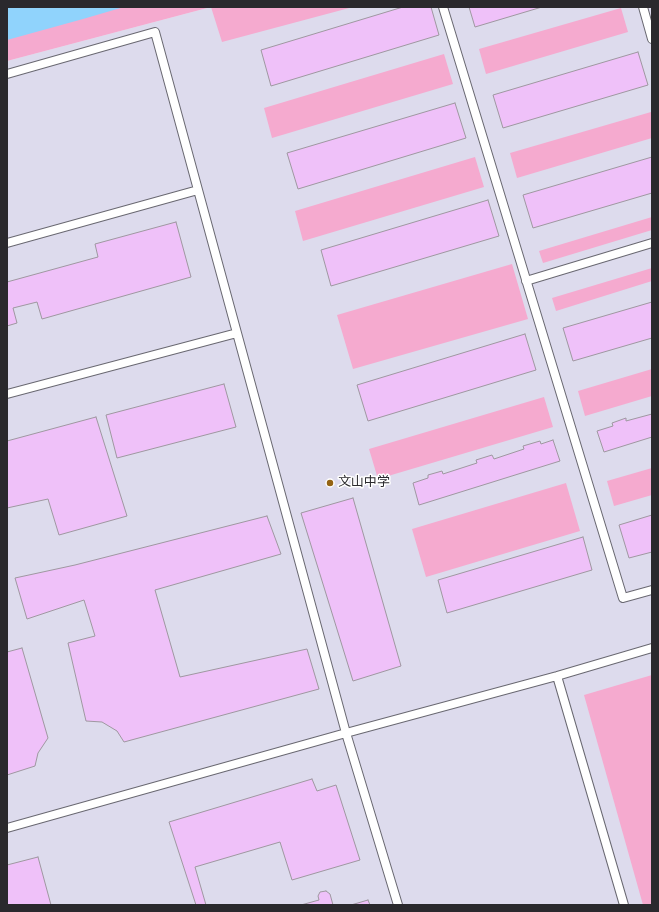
<!DOCTYPE html>
<meta charset="utf-8">
<style>
body{margin:0}
#map{position:relative;width:659px;height:912px;overflow:hidden;background:#e9e8f3;font-family:"DejaVu Sans",sans-serif}
canvas{display:block}
.frame{position:absolute;inset:0;border:8px solid #2a292d;pointer-events:none}
</style>
<div id="map">
<canvas width="659" height="912"></canvas>
<div class="frame"></div>
</div>
<script>
const ctx = document.querySelector('canvas').getContext('2d');
ctx.lineJoin = 'round';
function fill(path, color) { ctx.fillStyle = color; ctx.fill(path, 'evenodd'); }
const poly = rows => new Path2D(rows.map(r => 'M' + r).join(''));
function strokePath(path, color, width, dash) { ctx.strokeStyle = color; ctx.lineWidth = width; ctx.lineCap = dash ? 'butt' : 'round'; ctx.setLineDash(dash || []); ctx.stroke(path); }
function write(font, color, halo, rows, align = 'center') {
  ctx.font = font + ' "DejaVu Sans","Noto Sans SC",sans-serif'; ctx.lineWidth = 3; ctx.setLineDash([]); ctx.textBaseline = 'middle'; ctx.strokeStyle = halo; ctx.fillStyle = color; for (const [text, x, y, turn = 0] of rows) {
    ctx.save(); ctx.translate(x, y); ctx.rotate((+turn || 0) * Math.PI / 180); ctx.textAlign = isNaN(turn) ? turn : align; if (halo) ctx.strokeText(text, 0, 0); ctx.fillText(text, 0, 0); ctx.restore();
  }
}
fill(poly([
 [211,7,652,7,652,905,7,905,7,61]
]), '#dddbed');
fill(poly([
 [7,7,211,7,7,61],
 [211,7,353,7,222,42],
 [621,8,628,32,486,74,479,49],
 [444,54,453,84,272,138,264,108],
 [651,112,652,115,652,138,517,178,510,153],
 [475,157,484,187,303,241,295,211],
 [652,217,652,230,543,263,539,251],
 [512,264,528,319,353,369,337,315],
 [652,268,652,281,556,311,552,298],
 [652,369,652,396,585,416,578,391],
 [544,397,553,427,378,479,369,449],
 [652,468,652,495,614,506,607,481],
 [566,483,580,531,426,577,412,529],
 [652,675,652,905,643,905,584,695]
]), '#f5aacf');
fill(poly([
 [7,7,124,7,83,19,7,40]
]), '#90d3fc');
const building = poly([
 [403,7,431,7,439,35,271,86,261,50,403,7],
 [469,7,542,7,475,27,469,7],
 [638,52,648,85,503,128,493,95,638,52],
 [455,103,466,138,298,189,287,153,455,103],
 [652,157,652,193,533,228,523,195,652,157],
 [488,200,499,236,331,286,321,250,488,200],
 [176,222,191,277,42,319,37,302,13,308,17,323,7,326,7,282,98,257,95,244,176,222],
 [652,302,652,338,573,361,563,328,652,302],
 [525,334,536,370,368,421,357,385,525,334],
 [224,384,236,427,117,458,106,415,224,384],
 [652,414,652,437,604,452,597,431,613,426,612,423,626,418,626,421,652,414],
 [96,417,127,516,59,535,48,499,7,508,7,441,96,417],
 [553,440,560,461,419,505,413,483,428,478,428,475,442,471,443,474,477,463,476,460,492,455,494,459,524,449,523,446,540,441,541,444,553,440],
 [353,498,401,666,353,681,301,513,353,498],
 [652,515,652,552,629,558,619,525,652,515],
 [267,516,281,554,155,590,180,677,307,649,319,689,124,742,117,731,102,722,86,721,68,643,95,636,84,600,27,619,15,578,75,565,267,516],
 [583,537,592,570,447,613,438,580,583,537],
 [22,648,48,738,38,753,35,766,7,775,7,651,7,652,22,648],
 [312,779,317,791,336,785,360,860,292,880,280,842,195,867,206,905,196,905,169,822,312,779],
 [38,857,51,905,7,905,7,865,38,857],
 [326,891,330,894,333,905,301,905,319,900,318,896,320,892,326,891],
 [368,900,370,905,351,905,368,900]
]);
fill(building, '#efc1f9');
strokePath(building, '#9f98a1', 1);
const service = poly([
 [443,7,623,598,652,590],
 [643,7,652,39],
 [7,74,155,32,346,733,398,905],
 [7,243,198,190],
 [526,281,652,243],
 [7,394,237,333],
 [557,676,624,905],
 [7,828,346,733,557,676,652,648]
]);
strokePath(service, '#696871', 10);
strokePath(service, '#fff', 8);
for (const [x, y, r, color] of [
 [330,483,4,"#946313"]
]) { const dot = new Path2D(); dot.arc(x, y, r, 0, 2 * Math.PI); ctx.fillStyle = color; ctx.fill(dot); strokePath(dot, '#fff', 1.5); }
write('13px', '#2a292d', '#fff', [
 ["文山中学",338,483]
], 'left');
</script>
